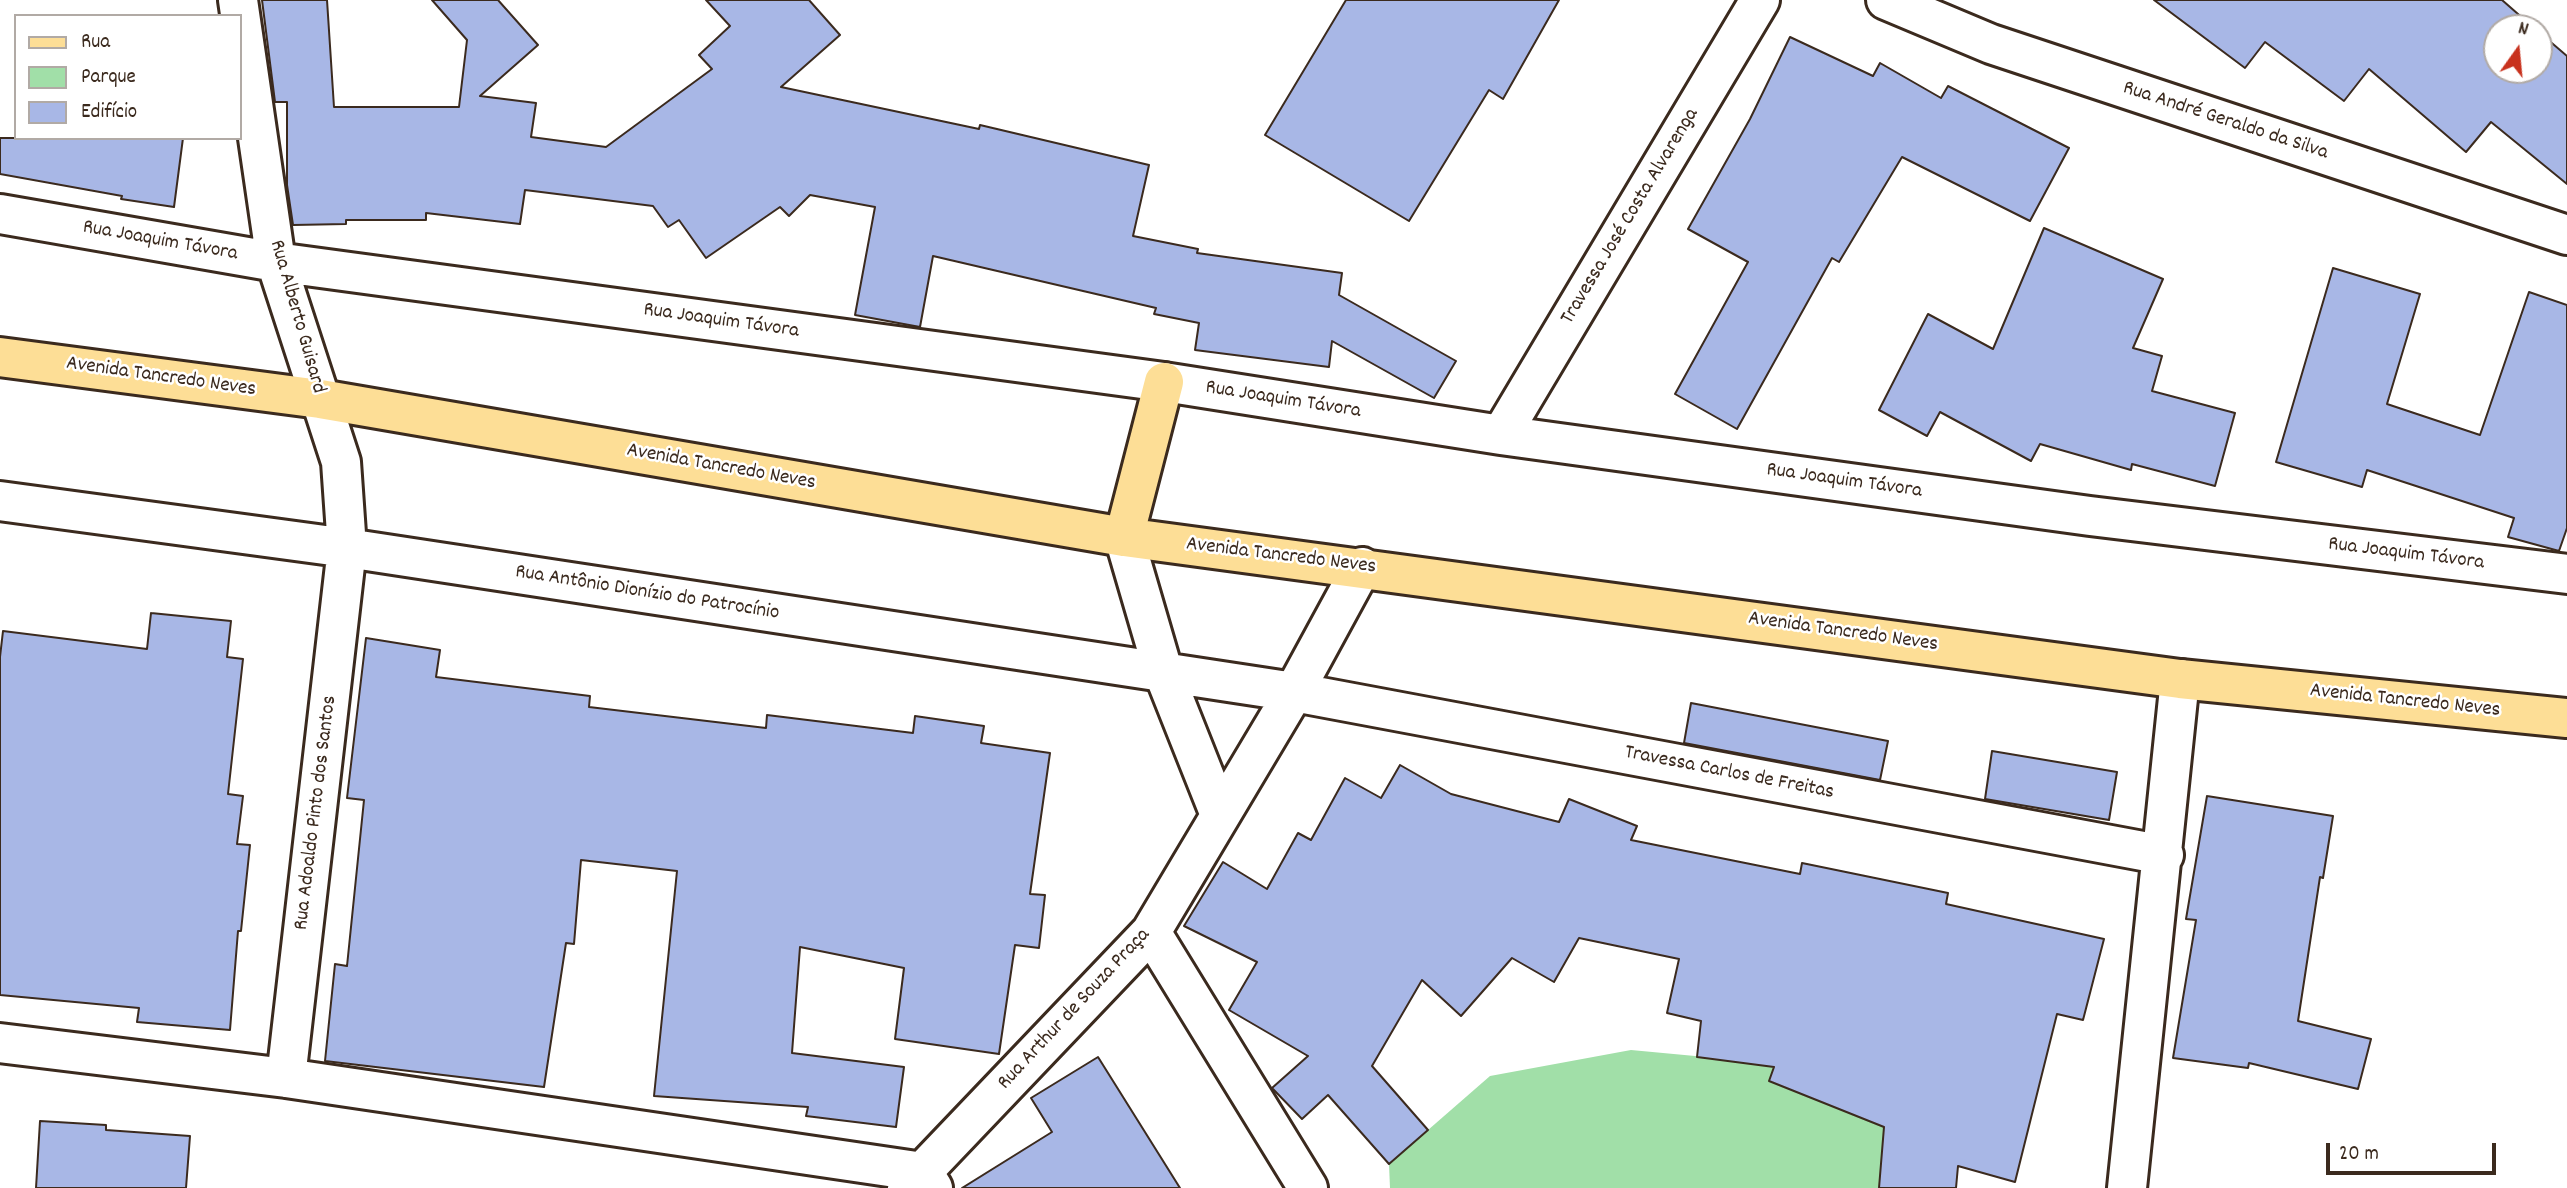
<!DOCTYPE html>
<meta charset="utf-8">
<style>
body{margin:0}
#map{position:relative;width:2567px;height:1188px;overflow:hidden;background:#fff;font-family:Dekko,sans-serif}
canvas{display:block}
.legend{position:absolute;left:14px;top:14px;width:228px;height:126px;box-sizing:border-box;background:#fff;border:2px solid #b1aaa5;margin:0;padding:9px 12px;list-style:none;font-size:21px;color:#3b2a1e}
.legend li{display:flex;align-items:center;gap:14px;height:35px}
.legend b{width:35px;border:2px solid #b1aaa5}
.north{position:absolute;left:2483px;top:14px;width:70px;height:70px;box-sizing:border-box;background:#fff;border:2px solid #b1aaa5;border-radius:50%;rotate:15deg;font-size:19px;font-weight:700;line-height:28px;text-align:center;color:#3b2a1e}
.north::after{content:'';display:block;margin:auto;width:24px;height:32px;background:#c8321e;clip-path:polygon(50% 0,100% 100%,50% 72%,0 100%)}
.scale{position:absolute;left:2326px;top:1143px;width:170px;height:32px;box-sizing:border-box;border:4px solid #3b2a1e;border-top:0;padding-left:9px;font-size:21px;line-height:24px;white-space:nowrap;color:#3b2a1e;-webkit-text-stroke:5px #fff;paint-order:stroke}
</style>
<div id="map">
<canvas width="2567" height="1188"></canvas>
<ul class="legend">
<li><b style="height:9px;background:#fdde96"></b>Rua</li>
<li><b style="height:19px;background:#a1dfa8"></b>Parque</li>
<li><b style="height:19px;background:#a8b7e6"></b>Edifício</li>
</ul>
<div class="north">N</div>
<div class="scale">20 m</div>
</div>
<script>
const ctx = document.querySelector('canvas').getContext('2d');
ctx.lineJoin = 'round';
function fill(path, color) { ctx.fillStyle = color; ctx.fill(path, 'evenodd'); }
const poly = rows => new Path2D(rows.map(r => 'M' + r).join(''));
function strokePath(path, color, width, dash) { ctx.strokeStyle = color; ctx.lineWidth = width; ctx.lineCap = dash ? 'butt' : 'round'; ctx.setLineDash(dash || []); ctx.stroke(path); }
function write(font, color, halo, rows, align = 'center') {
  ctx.font = font + ' Dekko,sans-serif'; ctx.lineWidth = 5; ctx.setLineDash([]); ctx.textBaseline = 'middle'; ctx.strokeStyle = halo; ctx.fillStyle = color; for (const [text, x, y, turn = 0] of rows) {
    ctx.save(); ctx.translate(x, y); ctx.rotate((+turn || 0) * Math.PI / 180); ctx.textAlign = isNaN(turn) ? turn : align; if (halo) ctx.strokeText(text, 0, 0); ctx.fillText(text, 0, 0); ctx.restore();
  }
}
fill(poly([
 [1631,1050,1759,1062,1881,1109,1896,1188,1390,1188,1389,1164,1490,1076]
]), '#a1dfa8');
const building = poly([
 [262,0,327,0,334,107,459,107,467,40,432,0,498,0,538,45,480,96,536,103,531,137,606,147,712,69,699,55,730,26,706,0,809,0,840,35,781,87,979,129,980,125,1149,165,1133,236,1198,249,1197,253,1342,273,1339,295,1456,361,1434,398,1332,341,1329,367,1195,350,1199,323,1154,314,1156,308,933,256,920,327,855,315,875,207,810,195,789,216,780,207,706,258,679,220,668,227,653,206,525,190,520,224,426,213,426,220,346,220,346,224,293,225,287,185,287,102,275,102,262,0],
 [1346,0,1559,0,1503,99,1489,90,1409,221,1265,135,1346,0],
 [2154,0,2502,0,2534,28,2497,28,2497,70,2539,70,2539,32,2567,56,2567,184,2491,122,2466,152,2369,69,2344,101,2265,42,2245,68,2154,0],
 [1790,37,1873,76,1880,63,1941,98,1948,86,2069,148,2030,221,1902,157,1839,262,1832,258,1737,429,1675,394,1748,262,1688,229,1750,119,1790,37],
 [0,138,183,138,174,207,121,199,122,196,0,174,0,138],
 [2044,228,2163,279,2133,348,2162,356,2152,391,2235,413,2215,486,2132,464,2131,470,2040,444,2031,461,1940,412,1927,436,1879,410,1928,314,1993,349,2044,228],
 [2333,268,2420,294,2387,404,2480,435,2529,292,2567,305,2567,528,2559,551,2508,537,2514,518,2367,470,2362,487,2276,462,2333,268],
 [151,613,231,621,227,657,243,659,228,794,243,796,237,844,250,845,241,931,238,931,230,1030,137,1022,139,1008,0,995,0,657,3,631,147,649,151,613],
 [366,638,440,650,436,677,590,696,589,707,766,728,767,715,913,733,915,716,984,726,981,743,1050,753,1030,894,1045,895,1039,948,1015,945,999,1054,895,1039,904,968,800,947,792,1053,904,1067,896,1127,806,1116,808,1107,654,1096,677,871,581,860,574,944,566,943,544,1087,325,1061,335,964,347,966,364,800,347,798,366,638],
 [1691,703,1888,741,1880,780,1684,743,1691,703],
 [1992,751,2117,772,2109,820,1985,799,1992,751],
 [1400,765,1451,794,1559,822,1569,799,1637,826,1631,840,1800,874,1802,863,1948,893,1946,904,2104,939,2083,1020,2057,1014,2015,1182,1958,1166,1956,1188,1879,1188,1884,1127,1769,1081,1774,1067,1697,1057,1701,1021,1667,1013,1679,959,1579,938,1554,982,1512,958,1461,1016,1422,980,1372,1066,1428,1130,1389,1164,1328,1095,1302,1119,1272,1088,1308,1056,1229,1010,1257,962,1184,926,1223,862,1267,889,1298,833,1311,840,1345,778,1381,798,1400,765],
 [2207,796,2333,816,2323,878,2320,877,2298,1021,2371,1039,2358,1089,2249,1063,2248,1068,2173,1058,2196,920,2186,919,2207,796],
 [1098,1057,1180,1188,962,1188,1052,1132,1031,1098,1098,1057],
 [40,1121,106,1125,106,1130,190,1136,186,1188,36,1188,40,1121]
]);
fill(building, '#a8b7e6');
strokePath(building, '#3b2a1e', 2);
const minor = poly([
 [238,0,276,262,341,462,347,548,286,1078],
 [1886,0,1991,44,2567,235],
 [0,214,276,262,1164,382,1501,435,2090,516,2567,574],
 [1501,435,1760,0],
 [0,501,347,548,1294,692,2164,855],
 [1124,537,1164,674,1220,815],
 [1151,932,1308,1188],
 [0,1043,286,1078,923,1172,933,1188],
 [907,1188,1151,932,1294,692,1362,567],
 [2127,1188,2180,679]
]);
const major = poly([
 [0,357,320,399,1124,537,2180,679,2567,718],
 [1124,537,1164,382]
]);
strokePath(minor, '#3b2a1e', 44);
strokePath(major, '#3b2a1e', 44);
strokePath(minor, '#fff', 38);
strokePath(major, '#fdde96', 38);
write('21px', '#3b2a1e', '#fff', [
 ["Rua André Geraldo da Silva",2225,122,18],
 ["Travessa José Costa Alvarenga",1631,217,-59],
 ["Rua Joaquim Távora",160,242,10],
 ["Rua Alberto Guisard",296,317,74],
 ["Rua Joaquim Távora",721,322,8],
 ["Avenida Tancredo Neves",161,378,8],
 ["Rua Joaquim Távora",1283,401,9],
 ["Avenida Tancredo Neves",721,468,10],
 ["Rua Joaquim Távora",1844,482,8],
 ["Rua Joaquim Távora",2406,555,7],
 ["Avenida Tancredo Neves",1281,557,7],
 ["Rua Antônio Dionízio do Patrocínio",647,594,9],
 ["Avenida Tancredo Neves",1843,633,8],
 ["Avenida Tancredo Neves",2405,702,6],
 ["Travessa Carlos de Freitas",1729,774,11],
 ["Rua Adoaldo Pinto dos Santos",317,813,-83],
 ["Rua Arthur de Souza Praça",1075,1010,-47]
]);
</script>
